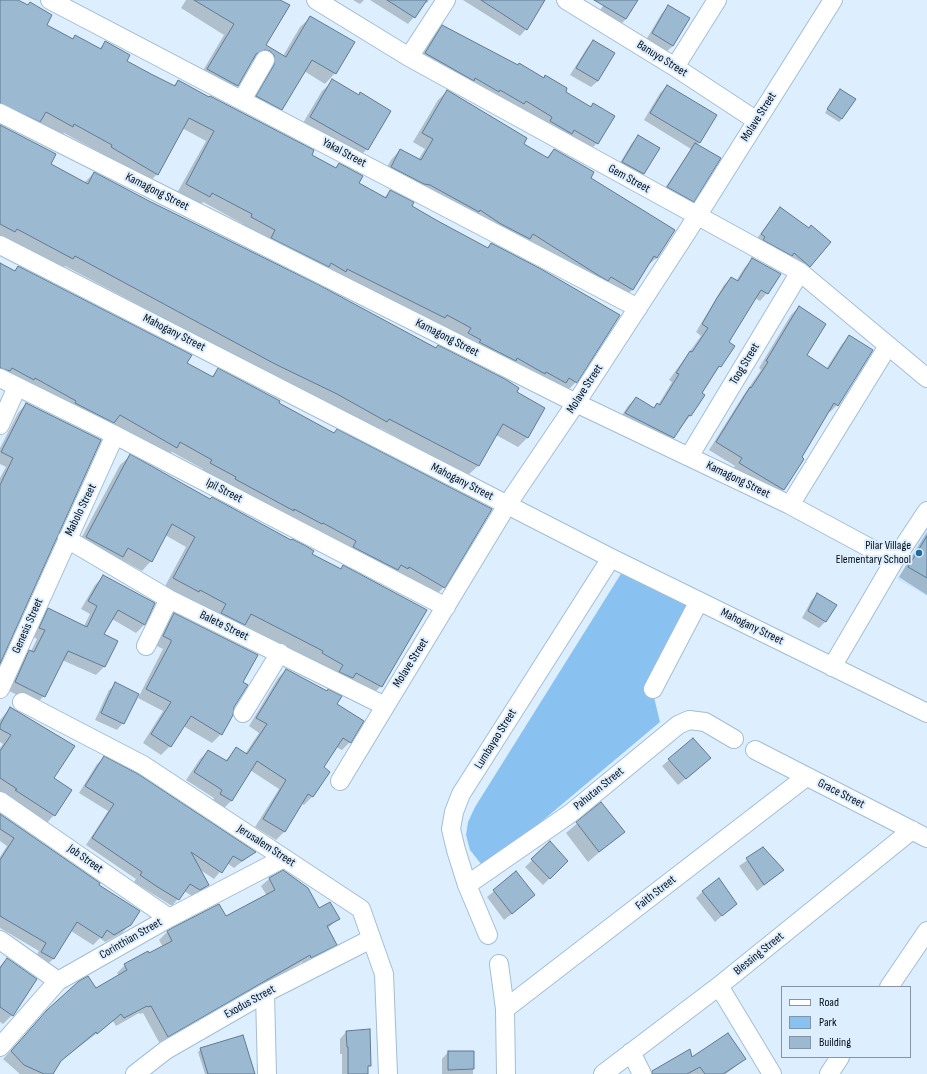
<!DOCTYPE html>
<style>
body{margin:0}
#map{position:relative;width:927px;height:1074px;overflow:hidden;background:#ddefff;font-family:"Sofia Sans Condensed",sans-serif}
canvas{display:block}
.legend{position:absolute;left:781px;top:986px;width:130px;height:72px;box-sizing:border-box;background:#ddefff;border:1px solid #8694a1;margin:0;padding:5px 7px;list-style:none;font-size:12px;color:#040c14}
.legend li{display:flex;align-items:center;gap:8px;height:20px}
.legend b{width:20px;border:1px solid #8694a1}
</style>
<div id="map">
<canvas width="927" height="1074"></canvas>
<ul class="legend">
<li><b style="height:5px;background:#fff"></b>Road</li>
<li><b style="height:11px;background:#89c2f1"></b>Park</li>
<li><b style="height:11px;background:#9cb9d2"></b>Building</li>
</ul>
</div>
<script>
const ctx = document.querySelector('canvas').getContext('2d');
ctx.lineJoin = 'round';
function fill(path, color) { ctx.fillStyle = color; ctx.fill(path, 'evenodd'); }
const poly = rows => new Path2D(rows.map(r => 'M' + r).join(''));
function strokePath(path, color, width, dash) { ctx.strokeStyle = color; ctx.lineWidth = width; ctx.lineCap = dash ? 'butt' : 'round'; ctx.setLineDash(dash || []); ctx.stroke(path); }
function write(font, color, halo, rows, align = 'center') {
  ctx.font = font + ' "Sofia Sans Condensed",sans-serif'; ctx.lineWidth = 4; ctx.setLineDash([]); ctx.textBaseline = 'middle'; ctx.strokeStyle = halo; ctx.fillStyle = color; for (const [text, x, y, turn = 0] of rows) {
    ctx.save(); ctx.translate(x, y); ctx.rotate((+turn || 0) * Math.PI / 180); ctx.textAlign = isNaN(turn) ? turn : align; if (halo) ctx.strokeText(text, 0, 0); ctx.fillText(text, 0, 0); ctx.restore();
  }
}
fill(poly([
 [927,528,927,596,897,579]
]), '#c9e6ff');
fill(poly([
 [624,569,700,607,653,693,660,722,485,869,470,850,466,835,468,822,475,807]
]), '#89c2f1');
fill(poly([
 [0,0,16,0,45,25,72,40,99,49,105,43,126,62,173,86,178,81,335,168,339,164,358,184,384,198,390,191,410,206,487,248,491,244,576,382,566,392,242,226,243,224,203,202,200,206,177,193,206,141,182,128,157,174,148,184,102,157,103,154,64,133,62,135,0,115],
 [186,0,278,0,265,45,283,56,300,27,311,17,335,73,325,84,304,71,281,109,271,119,247,107,259,61,251,61,237,86,227,96,198,79,224,35,181,8],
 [353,0,364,0,360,4],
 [370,0,429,0,427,3,424,2,414,17,408,24],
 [463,0,539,0,526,29,520,36],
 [607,0,637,0,626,19,619,26,598,13],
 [669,6,673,46,666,52,646,40,662,13],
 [442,26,590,108,593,104,597,143,590,150,419,60,436,33],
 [593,41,598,81,591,87,570,75,587,48],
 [333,81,358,96,367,149,357,159,300,128,322,91],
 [667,86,699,143,697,145,693,201,686,208,661,194,691,149,644,120,660,93],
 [447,91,522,144,546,158,554,150,589,179,657,258,646,266,633,289,623,299,382,176,391,160,400,150,418,160,425,149,413,142,438,100],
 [837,93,842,119,839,122,825,113],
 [0,126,50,165,84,183,94,173,544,408,527,438,518,447,496,435,478,466,468,475,380,428,377,431,65,266,63,268,7,238,4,241,0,239],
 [639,136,659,148,644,174,637,181,616,169,632,143],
 [780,208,809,266,803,273,755,241],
 [753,259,767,293,760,301,755,298,728,343,734,346,701,393,703,395,690,416,673,437,665,445,618,421,628,406,636,398,653,409,658,405,672,382,669,380,701,336,696,332,724,285,731,278,736,281,745,267],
 [0,264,14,271,18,267,211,377,218,370,277,403,444,587,434,597,201,473,203,469,172,452,166,457,0,379],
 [799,307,805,356,826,369,842,344,849,337,837,405,830,412,828,411,801,458,803,459,783,490,775,497,732,471,735,466,709,450,743,396,761,370,759,368,791,315],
 [26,404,0,660,0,478,6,467,0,464,0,448,18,413],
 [130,456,340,570,343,566,381,686,371,696,313,663,314,661,244,625,235,634,217,614,164,588,186,547,165,535,151,561,142,571,120,559,113,566,77,546,120,465],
 [927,532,927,595,899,577],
 [103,577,154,604,144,625,136,633,112,619,103,635,116,641,104,667,96,675,62,660,44,696,36,704,7,690,22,659,30,651,31,651,37,639,32,636,40,617,48,609,84,626,90,614,81,609,95,585],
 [817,594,826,621,819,628,802,618,811,601],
 [174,614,241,683,221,734,212,743,183,726,170,746,161,755,143,743,163,711,138,698,163,649,155,645,165,623],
 [286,670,336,704,350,742,342,750,336,747,322,768,329,772,312,797,304,805,301,803,284,832,276,840,255,827,279,789,250,770,231,801,223,809,212,802,214,798,186,780,200,759,208,751,225,761,236,749,245,754,259,733,249,726,278,678],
 [116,684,123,723,117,730,95,720,109,690],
 [10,708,53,778,71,790,54,815,46,824,0,792,0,748,3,744,0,742,0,720],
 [693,739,703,765,678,785,662,766],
 [104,758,254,852,234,868,227,863,214,879,199,869,208,885,201,892,192,896,184,891,172,906,134,882,136,879,86,845,108,811,79,793,97,764],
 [601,803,623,832,588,862,566,833],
 [0,815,98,885,130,924,122,933,105,942,100,938,93,945,71,931,53,959,45,967,34,960,39,951,0,928,0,857,7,846,0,841],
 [550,843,567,861,543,885,525,867],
 [763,849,783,870,757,891,739,866],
 [283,871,318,910,338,919,327,929,335,945,328,952,303,965,302,962,160,1044,143,1013,140,1014,139,1013,116,1026,113,1021,58,1063,52,1074,20,1074,3,1059,48,1010,96,989,119,976,117,973,125,965,163,947,159,940,167,932,219,905,225,917,267,896,261,886,269,879],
 [516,873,527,902,504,920,487,897],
 [703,891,735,904,715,922,696,898],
 [7,959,12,1015,3,1024,0,1022,0,966],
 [346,1032,370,1065,367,1068,367,1074,342,1074,342,1054,340,1054,340,1039],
 [201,1049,253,1074,205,1074,198,1052],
 [448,1052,473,1052,473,1074,442,1074,442,1059],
 [692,1058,745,1059,726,1074,653,1074]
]), '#0003');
const building = poly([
 [0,0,18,0,28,5,30,2,52,15,47,25,73,39,75,35,101,49,105,41,130,55,127,61,151,74,175,86,178,80,209,97,210,96,314,150,312,155,336,168,339,163,363,176,359,183,386,198,390,190,414,202,412,206,436,220,488,248,491,243,541,269,620,315,577,383,569,378,566,383,546,372,545,374,517,358,516,361,479,342,481,340,468,333,471,328,447,315,445,318,347,269,346,272,331,263,329,267,271,238,275,230,251,217,252,214,212,193,210,197,186,184,214,131,189,118,158,175,111,147,112,145,74,124,73,127,46,112,40,122,0,103,0,0],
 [194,0,280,0,290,5,266,45,286,57,310,16,355,42,336,74,312,60,282,110,256,96,274,65,274,55,270,51,265,50,256,54,238,86,207,69,234,24,194,0],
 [387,0,427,0,415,18,387,0],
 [481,0,545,0,527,30,481,0],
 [594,0,638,0,626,19,594,0],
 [668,5,690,18,673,46,652,33,668,5],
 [442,25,518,65,519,63,544,78,545,75,567,88,566,92,591,107,593,103,615,116,598,144,574,130,572,134,550,121,552,117,526,101,524,104,500,90,499,92,475,78,474,81,425,53,442,25],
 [593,40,615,53,598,81,576,68,593,40],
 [332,79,359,95,360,92,391,111,368,150,310,117,332,79],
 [667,85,717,115,700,143,650,113,667,85],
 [840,89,856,99,842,119,827,109,840,89],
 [447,90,527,138,524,144,548,158,554,149,594,172,591,178,675,230,657,258,654,256,633,290,611,277,608,281,601,277,533,234,530,239,501,224,480,210,479,212,430,185,424,184,391,167,400,149,421,160,433,139,422,133,447,90],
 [0,125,56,154,51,164,88,184,94,172,149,201,319,285,436,348,438,345,505,379,519,388,517,392,545,408,528,438,503,424,479,466,389,419,387,422,337,394,275,364,75,256,73,259,17,229,15,232,0,224,0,125],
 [638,135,660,148,644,174,622,162,638,135],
 [695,143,721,158,694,202,667,187,695,143],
 [780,207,809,228,811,225,831,242,810,267,794,253,792,256,763,240,765,237,761,234,780,207],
 [752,258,781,274,768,294,761,290,729,342,735,346,721,367,719,366,702,393,705,395,691,416,689,415,674,438,625,413,636,397,654,408,657,403,660,405,679,374,676,373,690,351,692,352,708,328,702,324,717,298,731,277,738,281,752,258],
 [0,263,15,271,18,266,192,355,187,363,213,377,218,368,280,401,279,403,334,433,337,429,492,509,445,588,409,567,408,569,401,565,398,570,353,547,356,541,323,523,322,524,294,509,294,511,235,479,236,477,210,463,212,460,180,442,177,448,120,415,114,423,75,403,76,401,35,378,34,380,12,368,10,371,0,368,0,263],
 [799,306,826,324,807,355,828,369,849,335,873,350,838,406,834,403,802,457,804,459,784,490,739,463,742,458,716,442,750,387,751,388,768,362,766,361,799,306],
 [26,403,101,440,0,664,0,485,13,458,1,452,26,403],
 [130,454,210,499,212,497,291,540,292,539,306,546,314,551,312,554,341,569,343,565,427,610,382,687,356,673,353,678,339,672,343,665,322,653,323,651,251,614,245,625,221,613,226,604,200,590,199,592,173,578,195,537,172,524,152,562,128,548,123,557,86,537,130,454],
 [927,536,927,578,908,567,927,536],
 [103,575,155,603,145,625,118,610,104,634,118,641,105,667,68,651,45,697,15,682,29,650,34,652,45,630,39,628,48,608,87,627,97,606,88,601,103,575],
 [817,593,837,605,826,622,808,611,817,593],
 [174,613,258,655,243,682,248,685,234,707,233,715,222,735,191,716,171,747,151,734,171,702,146,689,171,642,171,640,163,636,174,613],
 [286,669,327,691,328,689,342,696,337,704,364,721,351,743,343,738,324,767,330,772,313,797,308,794,285,832,263,819,286,780,257,761,232,801,220,794,222,790,194,772,208,750,227,761,236,747,247,754,267,724,256,718,286,669],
 [115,682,139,694,124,724,101,713,115,682],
 [10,707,75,746,54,778,72,790,55,816,15,790,17,789,0,778,0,751,11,735,0,729,0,725,10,707],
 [693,738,711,758,686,779,668,759,693,738],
 [104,756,138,774,256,852,242,861,233,856,222,873,191,852,209,885,200,890,190,884,179,900,156,886,140,875,142,872,92,838,114,804,85,786,104,756],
 [601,802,625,832,599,852,576,822,601,802],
 [0,814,100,883,99,885,140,911,131,925,114,935,107,930,102,938,77,922,54,959,41,952,46,943,0,916,0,860,14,838,0,829,0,814],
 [550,841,568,861,550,879,531,859,550,841],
 [763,847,784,870,764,885,746,858,763,847],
 [283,870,308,888,319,908,330,902,340,919,327,926,337,945,311,958,310,955,168,1037,151,1006,148,1007,147,1006,124,1018,121,1014,97,1034,96,1032,61,1061,53,1074,44,1074,24,1065,11,1051,47,1010,79,981,88,976,96,988,127,970,124,964,148,951,149,953,172,941,167,931,174,927,219,904,226,916,275,890,269,878,283,870],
 [516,871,535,895,512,914,493,890,516,871],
 [719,878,737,904,722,916,702,891,719,878],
 [7,958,37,979,13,1016,0,1007,0,968,7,958],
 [370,1029,371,1066,368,1066,368,1074,348,1074,348,1047,347,1047,346,1031,370,1029],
 [728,1033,746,1059,723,1074,705,1074,700,1067,687,1074,652,1074,652,1071,690,1049,692,1057,728,1033],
 [243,1035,255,1074,208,1074,200,1048,243,1035],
 [448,1051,474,1051,474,1069,448,1070,448,1051]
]);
fill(building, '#9cb9d2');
strokePath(building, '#5f7b91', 1);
const minor = poly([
 [50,0,638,308],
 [316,0,409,57,800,272,927,378],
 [566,0,675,67,757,121],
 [409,57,446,0],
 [675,67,717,0],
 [242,100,265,60],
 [0,113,576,403,790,505,894,561],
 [0,245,611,558,927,713],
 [0,378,115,435,446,607],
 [0,425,17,387],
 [690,455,800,272],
 [790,505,888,346],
 [67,539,169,599,385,706],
 [146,646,169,599],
 [832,667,894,561,927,511],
 [0,689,115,435],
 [653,689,699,601],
 [22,702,143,765,361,909,384,974,388,1074],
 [243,713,280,653],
 [755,750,927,838],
 [340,781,507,505,576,403,687,232,833,0],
 [0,801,169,918],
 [467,885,571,813,678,725,689,720,705,722,734,739],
 [488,935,467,885,456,850,451,829,454,812,461,794,611,558],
 [0,940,58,981],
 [499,964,505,1009,506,1074],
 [719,986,772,1074],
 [889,987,927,931],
 [265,993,267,1074],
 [505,1009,806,777],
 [0,1047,58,981,169,918,284,858],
 [631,1052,642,1074],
 [135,1074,166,1050,265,993,371,939],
 [603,1074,719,986,912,830],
 [829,1074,840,1057]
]);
strokePath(minor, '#a0bed6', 20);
strokePath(minor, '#fff', 18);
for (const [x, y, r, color] of [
 [919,553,4,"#20699d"]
]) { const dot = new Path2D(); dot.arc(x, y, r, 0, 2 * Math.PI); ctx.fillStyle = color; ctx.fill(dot); strokePath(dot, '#ddefff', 1.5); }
write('12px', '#040c14', '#ddefff', [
 ["Banuyo Street",662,59,32],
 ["Molave Street",759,117,-58],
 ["Yakal Street",344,153,28],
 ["Gem Street",629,179,29],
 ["Kamagong Street",157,192,27],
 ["Mahogany Street",174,333,27],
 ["Kamagong Street",447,338,27],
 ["Toog Street",745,364,-59],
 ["Molave Street",585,389,-57],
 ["Kamagong Street",738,480,26],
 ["Mahogany Street",462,482,27],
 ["Ipil Street",224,491,27],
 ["Mabolo Street",81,510,-64],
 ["Genesis Street",28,626,-66],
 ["Balete Street",224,626,26],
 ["Mahogany Street",752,627,26],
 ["Molave Street",411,663,-58],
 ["Lumbayao Street",496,739,-58],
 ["Pahutan Street",599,789,-39],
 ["Grace Street",841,794,27],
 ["Jerusalem Street",266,846,33],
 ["Job Street",85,859,35],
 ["Faith Street",656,893,-38],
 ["Corinthian Street",131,939,-30],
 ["Blessing Street",759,954,-39],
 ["Exodus Street",250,1002,-29]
]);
write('12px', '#040c14', '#ddefff', [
 ["Pilar Village",911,546],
 ["Elementary School",911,560]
], 'right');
</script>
